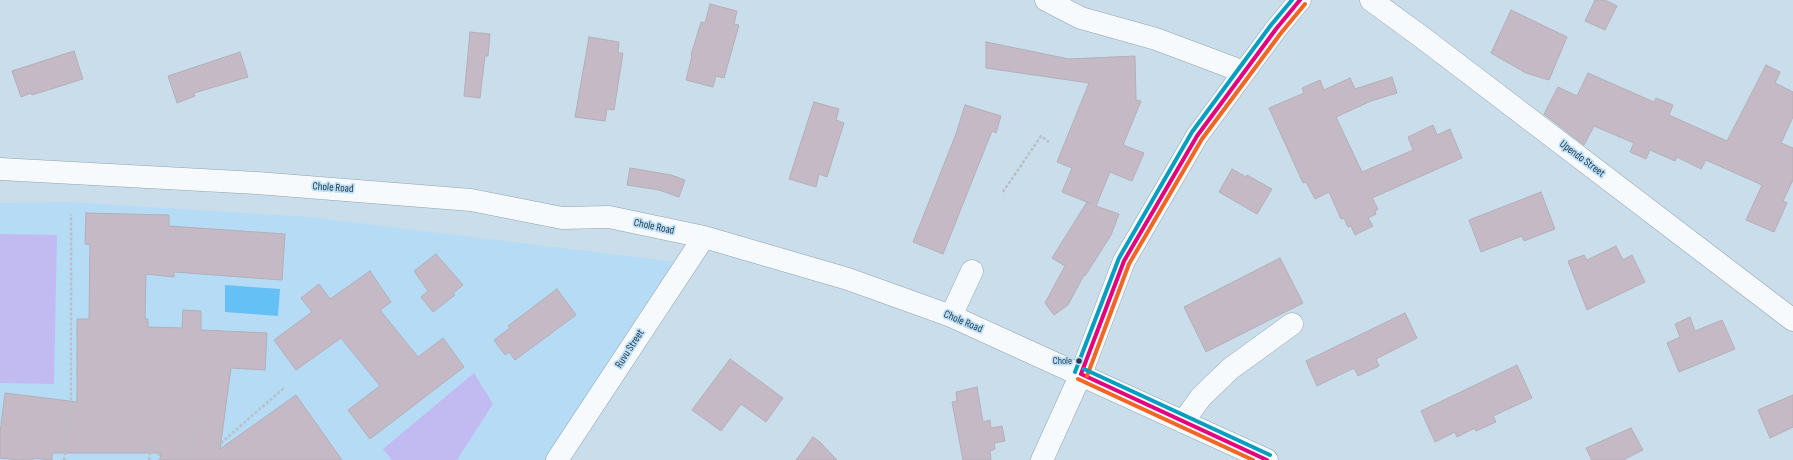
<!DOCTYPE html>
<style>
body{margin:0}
canvas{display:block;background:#caddea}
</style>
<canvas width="1793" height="460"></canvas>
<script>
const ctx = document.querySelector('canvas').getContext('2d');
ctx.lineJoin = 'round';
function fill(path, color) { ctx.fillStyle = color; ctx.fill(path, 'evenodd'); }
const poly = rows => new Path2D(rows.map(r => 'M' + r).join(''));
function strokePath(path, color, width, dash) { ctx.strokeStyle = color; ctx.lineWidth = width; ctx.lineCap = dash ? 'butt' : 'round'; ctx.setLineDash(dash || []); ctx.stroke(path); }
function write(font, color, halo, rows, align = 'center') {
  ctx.font = font + ' "Sofia Sans Condensed",sans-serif'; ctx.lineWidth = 3.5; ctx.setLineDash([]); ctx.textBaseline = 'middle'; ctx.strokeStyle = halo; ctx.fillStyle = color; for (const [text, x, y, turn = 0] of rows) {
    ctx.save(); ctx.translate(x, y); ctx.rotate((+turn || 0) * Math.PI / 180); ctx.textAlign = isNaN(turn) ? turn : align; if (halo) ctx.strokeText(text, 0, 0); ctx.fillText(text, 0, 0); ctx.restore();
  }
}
fill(poly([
 [68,202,310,217,677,262,548,460,0,460,0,203]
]), '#b6dbf5');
fill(poly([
 [0,234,57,235,54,384,0,383],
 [474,373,493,404,457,460,392,460,383,449]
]), '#c2bbf1');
fill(poly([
 [225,285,280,289,278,316,225,312]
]), '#65c1f5');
const building = poly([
 [1595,0,1605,0,1617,6,1605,30,1585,21,1595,0],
 [710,4,737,11,734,24,739,25,724,78,716,76,713,87,686,80,692,56,691,55,701,22,705,23,710,4],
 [1511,10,1567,37,1549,80,1526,73,1491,53,1511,10],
 [470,32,490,34,488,56,485,56,480,98,464,96,470,32],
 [589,37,619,42,618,53,623,53,614,110,607,109,605,121,575,117,589,37],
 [986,42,1069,59,1135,56,1136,100,1141,101,1123,145,1144,153,1132,181,1110,172,1096,206,1119,214,1111,235,1085,276,1084,275,1068,305,1054,315,1045,303,1065,266,1052,258,1087,202,1092,204,1062,192,1072,168,1057,162,1089,83,986,68,986,42],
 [74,51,83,79,32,95,31,93,21,97,12,71,74,51],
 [240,52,248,77,194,93,195,96,177,103,168,76,240,52],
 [1766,65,1780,72,1775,83,1793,92,1793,117,1781,143,1793,148,1793,180,1783,201,1787,203,1774,232,1746,220,1762,185,1706,160,1701,169,1677,157,1675,161,1650,150,1646,159,1630,152,1634,143,1594,126,1584,145,1544,114,1558,87,1577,96,1588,73,1654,102,1656,98,1673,105,1669,115,1727,141,1766,65],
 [1392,77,1397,93,1371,101,1336,117,1362,172,1413,150,1408,137,1433,125,1437,135,1450,129,1462,158,1372,198,1378,209,1375,211,1376,214,1368,218,1373,226,1355,235,1351,226,1348,227,1344,218,1341,219,1329,192,1315,199,1306,182,1303,183,1269,108,1304,93,1302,88,1320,80,1324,90,1350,78,1355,89,1392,77],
 [814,102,839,109,836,120,844,123,827,177,819,174,816,187,789,179,814,102],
 [965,105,1001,116,996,133,992,131,943,254,913,242,956,134,965,105],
 [630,168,671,175,685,180,679,197,659,190,627,185,630,168],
 [1232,169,1246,177,1247,175,1272,189,1257,214,1219,192,1232,169],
 [1541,192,1555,229,1524,241,1522,236,1481,252,1469,220,1541,192],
 [86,213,169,215,169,226,285,234,282,280,174,272,174,277,146,274,145,319,148,319,148,327,182,328,183,310,201,311,201,330,267,333,265,370,231,368,220,449,296,395,342,460,161,460,160,453,52,453,52,460,33,458,33,460,19,460,0,458,0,433,5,393,77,402,77,319,89,319,90,244,85,244,86,213],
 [1616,246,1623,260,1632,255,1645,282,1587,310,1568,261,1584,255,1587,260,1616,246],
 [436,254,463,285,453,293,455,295,433,312,421,297,428,291,414,271,436,254],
 [1280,258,1303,303,1206,352,1184,307,1280,258],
 [370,271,391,302,380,310,418,357,443,338,464,367,370,439,348,410,380,386,341,338,296,370,274,340,312,312,301,298,319,284,330,299,370,271],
 [557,289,576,315,515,360,509,352,505,355,494,340,510,328,508,326,557,289],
 [1405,313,1417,338,1376,359,1379,366,1358,376,1354,368,1317,386,1306,361,1405,313],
 [1690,317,1695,331,1722,320,1735,349,1679,372,1667,343,1680,337,1675,324,1690,317],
 [730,359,783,398,766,422,741,404,721,431,692,410,730,359],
 [1517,365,1532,398,1493,416,1496,422,1476,431,1475,428,1457,437,1455,432,1435,442,1421,411,1517,365],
 [977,387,983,422,990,420,991,428,1002,426,1005,441,994,443,995,449,990,451,991,460,963,460,952,402,957,401,956,392,977,387],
 [1793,395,1793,427,1770,438,1758,410,1793,395],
 [1631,428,1643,450,1623,460,1592,460,1586,448,1631,428],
 [813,437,820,442,837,460,796,460,813,437]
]);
fill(building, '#c6b9c6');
strokePath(building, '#b2afb8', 1);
const minor = poly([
 [1046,0,1081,18,1156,39,1244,72],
 [1371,0,1423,38,1793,320],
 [0,169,257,183,471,200,562,218,609,217,704,237,848,279,951,316,1267,460],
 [951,316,972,271],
 [1183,422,1201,397,1230,369,1292,324],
 [557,460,704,237],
 [1042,460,1081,374,1124,261,1197,136,1276,29,1300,0]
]);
strokePath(minor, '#8fa2af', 23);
strokePath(poly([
 [1003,192,1041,136,1049,142],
 [190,430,197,430],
 [221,443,285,387],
 [191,454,194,430],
 [64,460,71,400,71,214],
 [149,460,151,444,157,445,160,460]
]), '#b8c0c6', 2.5, [3, 2]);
strokePath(minor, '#f7fafc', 22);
strokePath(poly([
 [1081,374,1124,261,1197,136,1276,29,1300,0],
 [1081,374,1267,460]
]), '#e5007d', 4);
strokePath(poly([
 [1087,376,1129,264,1202,139,1281,33,1305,4],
 [1078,379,1253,460]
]), '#f26522', 4);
strokePath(poly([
 [1084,369,1270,455],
 [1075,372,1119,258,1192,132,1271,25,1292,0]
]), '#049ec1', 4);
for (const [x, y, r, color] of [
 [1079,361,3.5,"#243c4b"]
]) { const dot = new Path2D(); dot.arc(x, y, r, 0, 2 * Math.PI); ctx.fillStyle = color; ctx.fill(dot); strokePath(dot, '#bddff7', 1.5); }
write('10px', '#243c4b', '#bddff7', [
 ["Chole",1072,361]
], 'right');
write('11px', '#243c4b', '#bddff7', [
 ["Upendo Street",1582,159,37],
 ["Chole Road",333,188,4],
 ["Chole Road",654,227,12],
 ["Chole Road",963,322,23],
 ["Ruvu Street",630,349,-57]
]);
</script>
